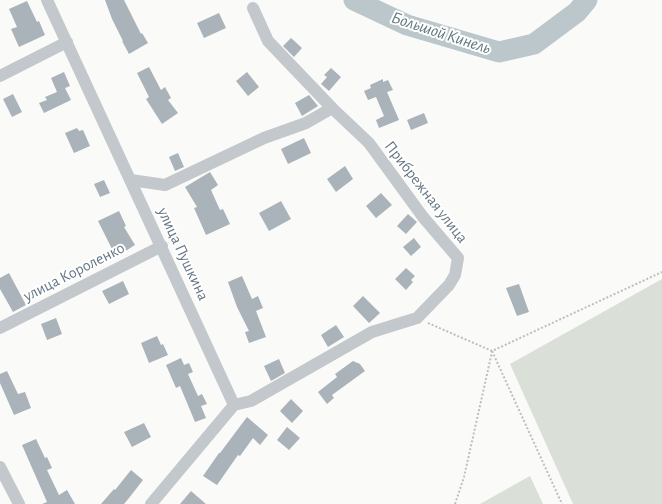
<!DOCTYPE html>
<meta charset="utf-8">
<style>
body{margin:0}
canvas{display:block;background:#fafaf8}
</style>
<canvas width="662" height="504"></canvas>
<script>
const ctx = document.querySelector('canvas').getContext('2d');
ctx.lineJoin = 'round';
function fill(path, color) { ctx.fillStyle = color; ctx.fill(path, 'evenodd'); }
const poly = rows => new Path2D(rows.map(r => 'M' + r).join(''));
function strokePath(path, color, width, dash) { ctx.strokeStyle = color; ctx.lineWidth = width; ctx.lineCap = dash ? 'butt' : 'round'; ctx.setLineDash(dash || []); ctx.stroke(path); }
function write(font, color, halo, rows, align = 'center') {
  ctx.font = font + ' "Alegreya Sans",sans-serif'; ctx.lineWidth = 4; ctx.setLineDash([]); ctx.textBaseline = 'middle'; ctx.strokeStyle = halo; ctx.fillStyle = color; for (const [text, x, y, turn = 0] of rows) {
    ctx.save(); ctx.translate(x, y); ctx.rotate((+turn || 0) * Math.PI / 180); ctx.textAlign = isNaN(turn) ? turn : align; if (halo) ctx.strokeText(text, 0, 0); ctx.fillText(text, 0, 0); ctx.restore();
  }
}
fill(poly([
 [662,279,662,504,573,504,510,364],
 [530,476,543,504,480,504]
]), '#dadfd7');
strokePath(poly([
 [354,0,407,25,499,52,534,44,577,12,587,0]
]), '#bbc7cb', 21);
fill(poly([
 [105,0,124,0,141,34,142,33,148,43,129,54,122,41,123,41,112,19],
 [27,1,37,22,39,21,45,35,19,47,11,29,17,27,9,9],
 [219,13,226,28,204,38,197,23],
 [291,38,302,48,294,57,283,46],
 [149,67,161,90,165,87,171,98,168,100,178,113,162,124,146,99,149,97,137,73],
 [331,68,341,77,329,91,321,84,327,77,324,75],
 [64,72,70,86,65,88,71,100,44,113,39,103,47,100,45,97,57,92,51,78],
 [247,72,259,87,248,96,236,81],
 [383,79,383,82,388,80,393,90,387,92,399,120,379,128,376,120,384,116,376,97,368,100,364,91,371,88,370,85],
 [13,94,22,112,12,117,3,99],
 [309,95,318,106,302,116,295,103],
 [424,113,428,123,411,130,407,120],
 [77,128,79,131,83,130,90,146,74,153,65,133],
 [304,138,311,153,288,164,281,149],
 [178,153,184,167,175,171,169,157],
 [345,166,353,179,336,192,327,179],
 [210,172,218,185,211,190,220,210,223,209,230,224,206,235,194,208,197,207,185,187],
 [104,180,110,193,100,197,94,184],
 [381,193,392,205,376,218,366,206],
 [281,201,291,219,269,231,259,213],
 [119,211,126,226,124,227,135,245,116,257,98,221],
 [408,214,417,222,406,234,397,226],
 [414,238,421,247,411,256,403,247],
 [406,268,415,276,411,280,413,282,406,290,395,279],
 [9,273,26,305,13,312,0,289,0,278],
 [242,276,252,299,258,296,263,308,256,311,266,337,249,343,245,332,249,331,237,307,228,282],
 [123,281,129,294,109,304,102,291],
 [519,284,529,312,517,316,506,288],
 [363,296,380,313,369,323,353,306],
 [56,318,62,334,47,340,41,324],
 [336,325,344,337,328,347,321,335],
 [157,336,161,345,163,344,168,355,149,363,141,343],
 [181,358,184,365,189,363,193,372,188,374,198,396,202,394,207,404,201,406,206,418,195,422,180,386,176,388,166,365],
 [279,359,285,373,271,381,264,366],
 [353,361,360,364,365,371,332,395,334,398,327,404,318,392,337,377,335,374],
 [7,371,18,394,25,392,31,408,14,415,0,383,0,374],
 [291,399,303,411,292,423,280,411],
 [247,417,268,435,260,445,253,438,240,456,238,455,217,485,203,476,219,453,220,453],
 [144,423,151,437,132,447,124,432],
 [287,427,300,438,289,450,277,440],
 [36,439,45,458,47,457,52,468,47,470,59,495,67,490,75,504,42,504,47,502,22,445],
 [131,470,143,480,129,498,124,504,101,504,114,489,115,490],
 [191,491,206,504,180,504]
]), '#aab3b9');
strokePath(poly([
 [428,323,492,351,662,272],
 [492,351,562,504],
 [455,504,464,477,492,352]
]), '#bbbfc2', 2, [2, 2]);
strokePath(poly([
 [47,0,234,405,151,504],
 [0,76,67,42],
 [131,180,165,185,264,138,306,123,332,108],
 [0,328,162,246],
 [234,405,251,401,372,332,417,318,449,285,455,275,458,258,423,217,369,143,332,108,268,41,253,8],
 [0,467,19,504]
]), '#c3c8cc', 12);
write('16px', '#657683', '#fff', [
 ["Прибрежная улица",426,192,52],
 ["улица Пушкина",183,254,65],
 ["улица Короленко",74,272,-27]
]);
write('italic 17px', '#60757c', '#fff', [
 ["Большой Кинель",441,33,18]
]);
</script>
